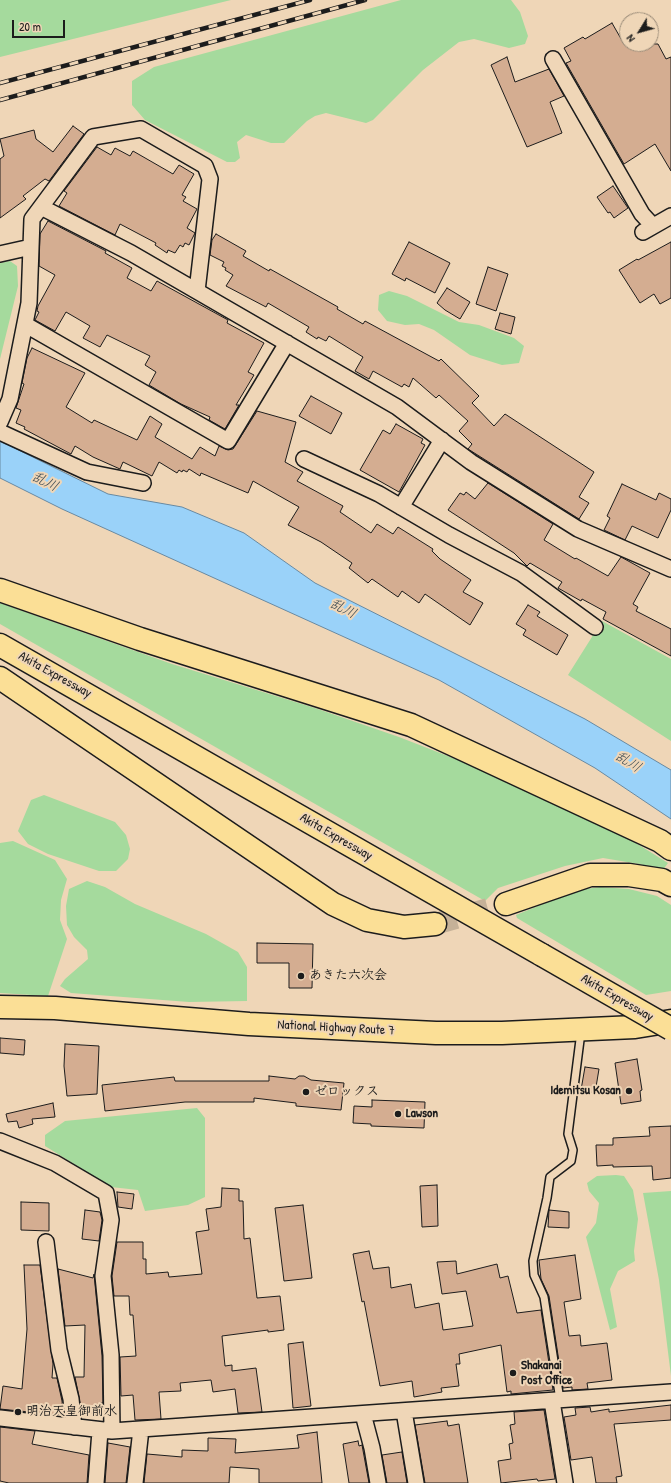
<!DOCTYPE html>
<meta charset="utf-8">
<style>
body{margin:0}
#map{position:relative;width:671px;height:1483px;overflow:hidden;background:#efd6b7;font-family:"Patrick Hand",sans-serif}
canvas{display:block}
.north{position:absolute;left:619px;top:12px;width:40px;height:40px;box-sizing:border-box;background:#efd6b7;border:1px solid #9b8c79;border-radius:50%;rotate:233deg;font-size:11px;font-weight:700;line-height:16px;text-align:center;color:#1c1c1c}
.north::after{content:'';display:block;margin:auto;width:14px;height:18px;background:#1c1c1c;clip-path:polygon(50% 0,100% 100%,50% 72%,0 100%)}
.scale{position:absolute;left:12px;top:20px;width:53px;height:18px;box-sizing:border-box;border:2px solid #1c1c1c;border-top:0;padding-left:5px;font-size:12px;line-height:14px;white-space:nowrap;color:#1c1c1c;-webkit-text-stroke:3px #efd6b7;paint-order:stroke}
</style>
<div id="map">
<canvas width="671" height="1483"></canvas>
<div class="north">N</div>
<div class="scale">20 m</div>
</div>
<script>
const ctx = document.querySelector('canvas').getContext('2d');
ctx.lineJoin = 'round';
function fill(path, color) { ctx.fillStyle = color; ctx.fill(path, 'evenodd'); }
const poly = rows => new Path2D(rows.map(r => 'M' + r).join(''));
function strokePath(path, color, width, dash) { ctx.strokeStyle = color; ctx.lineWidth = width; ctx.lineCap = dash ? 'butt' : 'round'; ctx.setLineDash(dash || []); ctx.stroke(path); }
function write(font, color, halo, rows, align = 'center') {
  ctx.font = font + ' "Patrick Hand","Klee One",sans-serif'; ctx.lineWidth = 4; ctx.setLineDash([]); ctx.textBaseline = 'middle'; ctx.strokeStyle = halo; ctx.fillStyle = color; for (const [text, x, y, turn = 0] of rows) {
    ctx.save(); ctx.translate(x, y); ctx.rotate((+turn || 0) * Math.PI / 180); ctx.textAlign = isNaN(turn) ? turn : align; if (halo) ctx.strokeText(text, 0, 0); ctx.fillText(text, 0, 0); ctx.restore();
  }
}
fill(poly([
 [0,0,231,0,0,57],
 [401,0,511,0,520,12,528,36,525,44,509,48,474,39,459,42,423,70,373,120,366,123,326,113,315,116,307,121,284,143,271,143,246,135,237,142,240,158,235,162,227,162,145,120,132,105,132,81,154,67],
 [10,261,17,266,18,286,0,359,0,263],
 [389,291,407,296,459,322,479,325,514,338,524,346,519,363,502,365,470,355,434,330,419,324,405,325,387,321,378,310,379,295],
 [0,603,172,664,315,708,399,737,494,774,631,840,668,863,663,870,639,864,603,858,565,866,498,888,485,901,0,624],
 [602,621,671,659,671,741,568,675],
 [44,795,115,822,126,835,130,849,128,859,116,871,99,871,48,854,28,844,18,831,31,800],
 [13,841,55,860,67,879,61,900,60,920,67,939,48,996,0,993,0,843],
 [87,881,105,887,135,904,206,934,238,952,247,967,247,1001,189,1002,71,993,60,986,65,979,88,959,87,950,74,937,67,925,66,906,69,889],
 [600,887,629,889,657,896,671,905,671,991,646,995,517,918,516,915,577,890],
 [197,1108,205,1118,205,1197,188,1205,145,1211,138,1190,111,1187,45,1146,45,1135,65,1121],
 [616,1175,624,1176,633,1190,638,1219,634,1251,635,1261,618,1271,610,1289,617,1327,610,1330,586,1237,596,1223,599,1203,589,1191,587,1183,597,1176],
 [671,1191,671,1376,659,1280,643,1193]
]), '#a5da9d');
const water = poly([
 [0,441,108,494,182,507,244,533,315,583,585,719,671,770,671,819,595,768,439,680,62,509,0,478,0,441]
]);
fill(water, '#9ad2f9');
strokePath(water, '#6889a1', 1);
const building = poly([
 [612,23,624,44,658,44,666,59,671,57,671,171,655,144,624,164,566,63,571,61,564,48,583,37,585,39,612,23],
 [507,57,515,82,549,69,564,96,550,102,562,133,527,147,491,65,507,57],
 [73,126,84,134,49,181,45,179,23,196,26,199,0,218,0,159,4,156,0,139,34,130,36,139,53,152,73,126],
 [97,147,111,155,115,148,130,156,133,151,173,174,179,165,194,174,182,195,186,197,183,201,197,209,187,228,195,233,189,245,185,243,183,247,180,245,175,253,168,250,167,253,155,245,156,243,120,224,115,235,59,206,67,193,64,191,97,147],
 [613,186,628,208,614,218,610,212,608,213,597,197,613,186],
 [48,221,106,251,105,253,132,268,127,278,151,291,157,281,228,320,227,323,264,343,248,372,254,375,236,405,239,405,225,429,209,420,210,417,181,404,149,385,156,372,145,365,150,356,107,335,100,347,83,338,90,326,66,312,55,331,35,320,39,312,37,311,38,306,55,275,39,266,40,234,48,221],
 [216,234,246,251,243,256,269,271,270,269,338,307,337,309,363,324,365,321,439,361,441,359,479,396,472,403,494,426,505,414,594,472,579,497,589,503,579,519,468,449,472,444,459,431,468,421,439,395,436,398,413,378,409,387,404,384,402,387,373,371,369,379,355,371,363,357,329,336,326,341,318,337,317,339,306,332,309,327,268,303,266,307,226,286,233,275,225,270,226,268,222,266,224,262,210,255,212,240,216,234],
 [409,242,450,263,435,293,406,278,405,281,392,274,409,242],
 [671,242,671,298,660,304,654,294,640,303,619,270,637,259,638,260,671,242],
 [488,267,508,274,496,311,476,304,488,267],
 [447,288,470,302,460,319,445,310,437,303,447,288],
 [500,313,515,317,511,334,495,329,500,313],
 [32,348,85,373,66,407,92,423,94,420,137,440,150,416,162,424,155,437,192,459,200,447,215,456,219,446,228,450,233,449,257,411,296,422,285,462,303,472,297,481,343,506,340,512,371,533,377,524,393,534,398,527,433,549,432,551,440,559,471,580,463,592,483,603,470,625,425,594,419,603,402,591,398,597,372,579,368,583,349,568,352,563,321,542,288,525,299,507,253,481,248,493,201,473,200,476,189,469,187,472,183,470,182,472,179,470,177,473,159,462,152,476,123,462,120,469,93,457,75,446,71,454,24,429,25,427,16,423,21,410,16,408,24,384,22,383,27,358,32,348],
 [311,396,342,413,331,434,299,416,311,396],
 [396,424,423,439,421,443,425,445,399,492,360,470,383,430,390,434,396,424],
 [488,483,553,524,544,540,575,559,576,558,608,576,621,557,650,573,633,604,638,607,636,611,671,629,671,656,603,619,606,612,582,599,581,601,558,588,562,582,530,563,527,566,514,553,448,510,460,493,464,495,466,492,475,499,488,483],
 [622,484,656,500,659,493,671,499,671,510,658,538,632,526,625,540,604,530,610,518,607,516,622,484],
 [528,605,540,612,537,616,568,635,557,655,523,635,526,630,516,624,528,605],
 [257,943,313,944,312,988,289,988,289,963,257,963,257,943],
 [0,1038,25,1040,24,1055,0,1053,0,1038],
 [65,1044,99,1046,97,1094,67,1096,64,1066,65,1044],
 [637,1059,642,1090,640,1091,641,1101,621,1104,615,1063,637,1059],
 [585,1067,599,1069,595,1093,581,1090,585,1067],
 [269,1076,295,1079,299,1076,304,1076,311,1080,344,1083,341,1110,296,1106,296,1103,254,1098,254,1102,185,1102,105,1111,102,1085,174,1077,175,1081,269,1081,269,1076],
 [372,1100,425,1102,424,1128,371,1126,371,1124,353,1123,354,1106,372,1107,372,1100],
 [53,1103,55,1117,32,1119,33,1124,19,1128,17,1121,8,1122,6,1114,53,1103],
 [671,1126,671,1178,653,1180,652,1166,613,1167,613,1165,597,1166,596,1145,613,1145,613,1138,650,1136,649,1127,671,1126],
 [437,1185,438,1226,422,1227,420,1186,437,1185],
 [222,1188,239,1189,239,1201,243,1201,244,1239,250,1238,257,1298,280,1296,284,1330,268,1332,268,1330,222,1336,225,1366,232,1365,232,1371,256,1368,262,1412,238,1413,235,1389,213,1392,211,1380,180,1383,181,1391,159,1392,161,1419,135,1420,133,1395,121,1396,120,1357,136,1356,133,1315,130,1315,129,1296,114,1296,112,1276,117,1242,143,1242,143,1259,146,1259,146,1274,168,1272,169,1277,202,1274,196,1232,209,1230,206,1209,221,1207,222,1188],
 [117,1192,134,1194,132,1209,118,1207,117,1192],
 [21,1202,49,1203,49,1231,21,1230,21,1202],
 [303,1205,312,1278,284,1281,275,1208,303,1205],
 [85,1210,100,1212,102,1220,99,1241,82,1239,85,1210],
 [549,1210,569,1212,569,1228,548,1227,549,1210],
 [369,1251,373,1269,389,1267,391,1288,411,1284,415,1308,439,1303,443,1330,473,1326,466,1291,442,1294,437,1262,456,1261,457,1274,497,1264,500,1278,508,1276,517,1313,541,1310,553,1390,511,1394,511,1391,507,1392,501,1345,459,1354,460,1364,456,1364,459,1386,441,1388,442,1392,414,1397,412,1381,380,1386,364,1301,362,1302,353,1254,369,1251],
 [575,1255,581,1299,564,1302,569,1336,580,1335,581,1346,607,1343,612,1380,587,1383,588,1389,572,1390,572,1387,563,1388,549,1296,541,1279,539,1260,575,1255],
 [24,1265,40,1265,53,1364,52,1378,57,1378,62,1401,63,1412,58,1412,58,1415,0,1409,3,1386,22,1389,27,1329,24,1265],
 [58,1269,93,1278,94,1274,102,1356,103,1403,100,1403,100,1413,82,1413,75,1377,84,1377,85,1325,65,1326,58,1269],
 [303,1342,311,1406,293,1408,288,1344,303,1342],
 [671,1405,671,1420,614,1424,622,1476,616,1477,617,1483,596,1483,592,1457,571,1460,564,1417,576,1415,575,1408,590,1407,591,1412,609,1409,609,1412,671,1405],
 [544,1410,555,1479,538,1481,537,1479,501,1483,498,1461,511,1459,509,1444,513,1443,510,1425,515,1424,514,1412,544,1410],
 [447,1421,448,1426,459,1424,468,1483,425,1483,415,1425,447,1421],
 [0,1427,35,1431,32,1444,89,1455,87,1483,9,1483,0,1481,0,1427],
 [317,1432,322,1483,259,1483,259,1469,230,1467,229,1483,144,1483,147,1454,182,1457,182,1450,208,1451,208,1438,236,1439,235,1453,299,1448,297,1435,317,1432],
 [358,1441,359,1446,362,1445,369,1483,349,1483,343,1444,358,1441],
 [108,1443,130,1447,126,1483,105,1483,108,1443],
 [402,1452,407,1483,387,1483,382,1455,402,1452]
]);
fill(building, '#d4ad91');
strokePath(building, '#1c1c1c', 1);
strokePath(poly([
 [435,924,506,904]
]), '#c5b198', 22, [22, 11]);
const lane = poly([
 [560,1400,544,1297,534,1275,533,1261,547,1198,550,1177,571,1161,573,1150,568,1134,581,1032]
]);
const street = poly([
 [553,59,642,214,653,226],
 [41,207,131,253,397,407,471,462,578,529,671,569],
 [643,232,671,216],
 [0,254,31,247],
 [26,325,228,441,287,343],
 [0,422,10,399,29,303,32,219,93,137,141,129,205,166,210,179,197,291],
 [0,432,87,472,143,483],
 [304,459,379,494,449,535,521,573,595,627],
 [401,507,442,440],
 [0,1141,55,1163,106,1193,111,1220,103,1276,111,1355,112,1431],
 [46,1242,59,1350,71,1399,74,1427],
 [552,1401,565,1483],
 [404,1411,416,1483],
 [363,1414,372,1448,378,1483],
 [0,1418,112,1431,671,1392],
 [96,1483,100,1431],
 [135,1483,141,1429]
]);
const highway = poly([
 [0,590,140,639,411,725,660,841,671,849],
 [0,645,542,955],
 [0,678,333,904,367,920,404,927,435,924],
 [506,904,590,875,629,875,662,880,671,885],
 [0,1007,55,1008,249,1024,436,1033,502,1033,635,1027,671,1021]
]);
strokePath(lane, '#1c1c1c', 10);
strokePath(street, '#1c1c1c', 18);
strokePath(highway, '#1c1c1c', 25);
strokePath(lane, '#efd6b7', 7);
strokePath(street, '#efd6b7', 15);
strokePath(highway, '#fbdf96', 22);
const rail = poly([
 [0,83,310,0],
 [0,100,365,0]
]);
strokePath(rail, '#1c1c1c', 4.5);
strokePath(rail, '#efd6b7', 3, [9]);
const highwayBridge = poly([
 [542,955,671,1029]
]);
strokePath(highwayBridge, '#1c1c1c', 25, []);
strokePath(highwayBridge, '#fbdf96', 22);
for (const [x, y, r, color] of [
 [301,976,4,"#1c1c1c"],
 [629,1091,4,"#1c1c1c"],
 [306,1092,4,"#1c1c1c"],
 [398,1114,4,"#1c1c1c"],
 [513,1373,4,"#1c1c1c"],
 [18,1412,4,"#1c1c1c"]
]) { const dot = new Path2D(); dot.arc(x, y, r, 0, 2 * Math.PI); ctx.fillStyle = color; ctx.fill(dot); strokePath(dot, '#efd6b7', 1.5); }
write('13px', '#1c1c1c', '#efd6b7', [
 ["Akita Expressway",55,675,29],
 ["Akita Expressway",336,837,30],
 ["Akita Expressway",617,998,30],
 ["National Highway Route 7",336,1028,3]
]);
write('bold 13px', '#1c1c1c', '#efd6b7', [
 ["あきた六次会",309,976],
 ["Idemitsu Kosan",621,1091,"right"],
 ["ゼロックス",314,1092],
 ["Lawson",406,1114],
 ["Shakanai",521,1366],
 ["Post Office",521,1381],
 ["明治天皇御前水",26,1412]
], 'left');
write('italic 14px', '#3c4a53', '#efd6b7', [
 ["乱川",45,482,26],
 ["乱川",343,609,27],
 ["乱川",628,762,31]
]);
</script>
